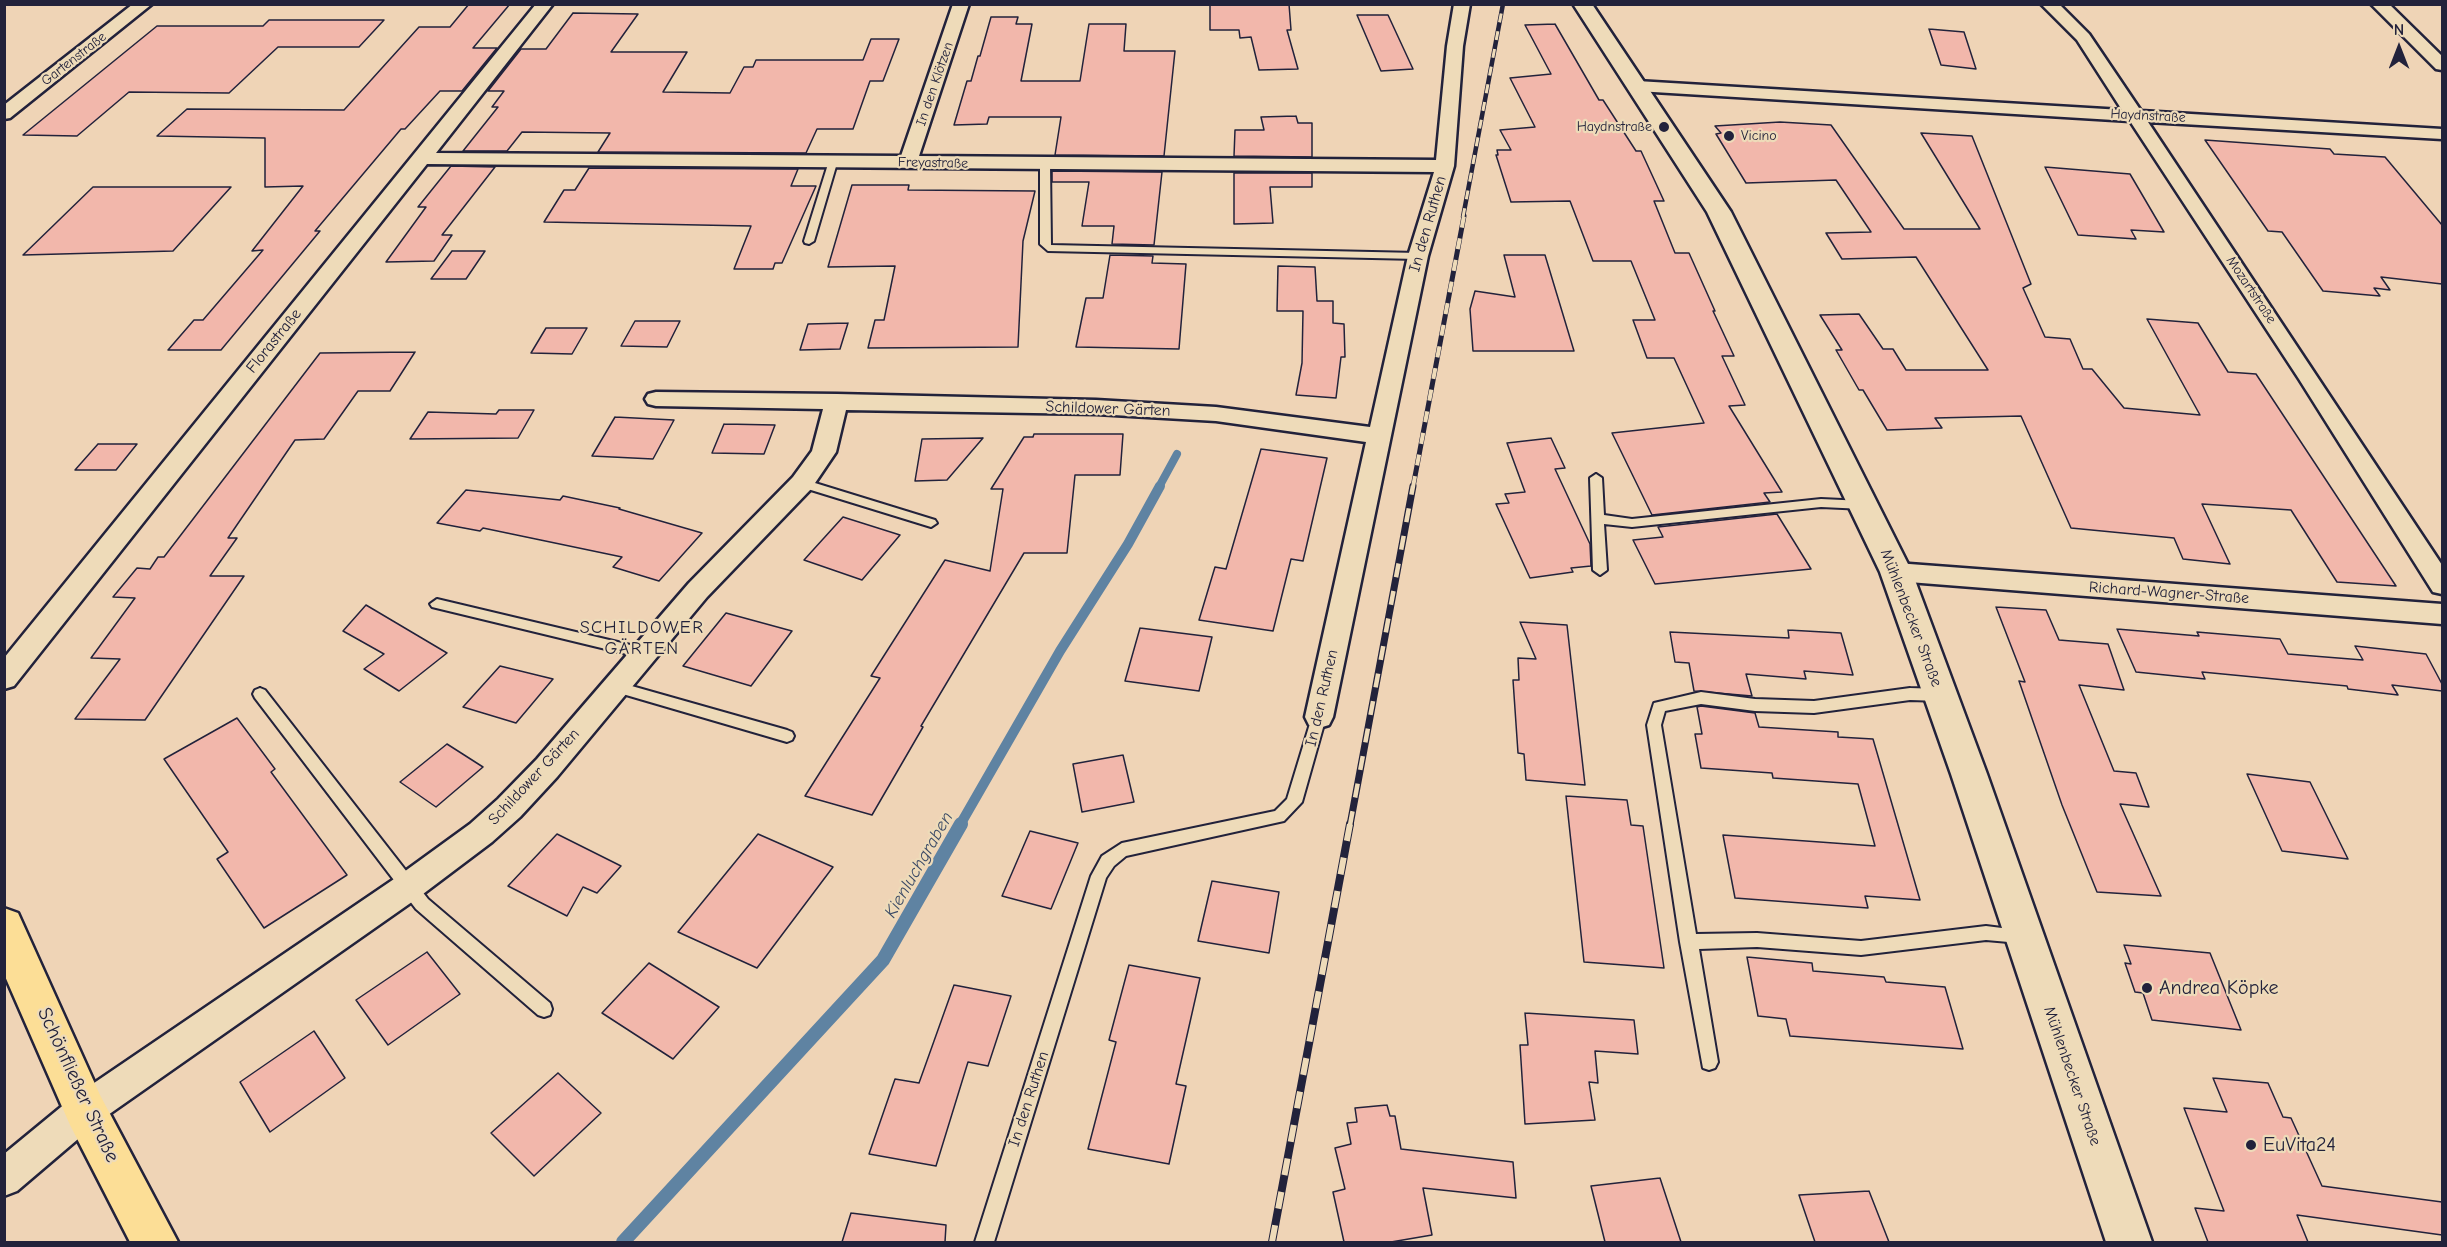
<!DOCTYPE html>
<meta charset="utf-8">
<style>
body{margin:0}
#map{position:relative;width:2447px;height:1247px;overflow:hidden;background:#efd4b6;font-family:"Comic Neue",sans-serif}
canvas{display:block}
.frame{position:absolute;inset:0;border:6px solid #22223b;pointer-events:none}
.north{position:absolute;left:2369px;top:18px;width:60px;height:60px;-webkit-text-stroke:4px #eedbb9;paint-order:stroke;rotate:0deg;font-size:16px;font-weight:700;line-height:24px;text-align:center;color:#22223b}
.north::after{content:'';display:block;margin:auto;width:21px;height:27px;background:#22223b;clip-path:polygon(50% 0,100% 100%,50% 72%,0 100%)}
</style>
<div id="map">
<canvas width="2447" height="1247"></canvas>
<div class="frame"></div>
<div class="north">N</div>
</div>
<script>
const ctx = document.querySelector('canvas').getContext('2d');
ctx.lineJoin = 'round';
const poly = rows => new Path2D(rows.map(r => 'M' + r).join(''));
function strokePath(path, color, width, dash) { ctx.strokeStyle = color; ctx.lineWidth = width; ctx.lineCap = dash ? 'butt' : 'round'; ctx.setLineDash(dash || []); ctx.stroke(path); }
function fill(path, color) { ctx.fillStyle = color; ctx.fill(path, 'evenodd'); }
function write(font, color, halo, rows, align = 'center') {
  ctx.font = font + ' "Comic Neue",sans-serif'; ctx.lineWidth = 4.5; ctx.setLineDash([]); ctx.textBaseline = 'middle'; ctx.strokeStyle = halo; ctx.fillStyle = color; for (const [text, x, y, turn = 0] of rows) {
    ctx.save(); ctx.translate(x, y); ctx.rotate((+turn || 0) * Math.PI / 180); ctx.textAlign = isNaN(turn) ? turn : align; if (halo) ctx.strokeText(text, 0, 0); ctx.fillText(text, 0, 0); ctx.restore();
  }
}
strokePath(poly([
 [1159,487,1177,454]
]), '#5f83a2', 8);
strokePath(poly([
 [960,825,1060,651,1128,544,1160,486]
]), '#5f83a2', 10);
strokePath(poly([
 [623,1242,883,960,961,824]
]), '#5f83a2', 14);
const building = poly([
 [469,4,510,4,473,48,497,48,462,91,440,91,405,129,401,129,315,231,320,231,221,350,168,350,194,320,203,320,263,250,252,251,303,186,265,187,265,138,157,136,187,109,344,110,419,27,450,27,469,4],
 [1210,4,1289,4,1291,30,1287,30,1298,69,1259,70,1251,37,1240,38,1239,30,1210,30,1210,4],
 [573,13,638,14,611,52,687,52,663,92,730,93,744,67,753,67,756,60,863,60,871,39,899,39,883,81,870,81,853,129,817,129,806,153,598,152,610,133,522,132,507,151,463,151,498,107,492,107,504,91,488,91,521,49,546,49,573,13],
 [1357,15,1388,15,1413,69,1381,71,1357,15],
 [991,17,1018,17,1016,24,1032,24,1021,81,1080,81,1089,24,1126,24,1124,51,1175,51,1164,156,1055,155,1061,117,989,117,987,124,954,125,967,81,971,81,978,56,980,56,991,17],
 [269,20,384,20,359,47,278,47,229,93,129,92,77,136,23,135,157,26,263,26,269,20],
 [1555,24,1599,100,1603,100,1636,151,1641,151,1664,201,1654,201,1675,253,1689,253,1715,311,1713,311,1734,356,1722,356,1745,405,1729,406,1782,492,1764,493,1770,502,1652,515,1612,433,1704,423,1674,358,1647,358,1633,320,1655,320,1631,261,1593,261,1570,201,1511,202,1496,155,1498,155,1497,150,1511,150,1500,130,1535,127,1510,78,1551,74,1525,25,1555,24],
 [1929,29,1964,32,1976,69,1941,65,1929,29],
 [1296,116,1298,123,1312,123,1312,157,1234,156,1235,130,1264,130,1261,117,1296,116],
 [1780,122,1831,125,1904,229,1980,229,1921,133,1972,136,2031,284,2023,288,2045,337,2070,339,2083,369,2092,369,2124,408,2200,415,2147,319,2198,323,2228,372,2256,374,2396,586,2337,582,2291,510,2202,504,2230,564,2183,559,2174,538,2071,528,2021,416,1935,418,1942,428,1887,430,1863,390,1859,390,1836,350,1842,350,1820,315,1859,314,1883,349,1893,349,1906,370,1988,370,1916,257,1842,259,1826,233,1871,232,1836,180,1746,183,1716,134,1721,133,1715,126,1780,122],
 [2205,140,2330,149,2334,154,2385,157,2442,225,2442,284,2381,277,2390,290,2374,288,2380,296,2323,291,2282,232,2268,231,2205,140],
 [451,166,495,167,442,235,452,235,434,261,386,262,426,207,418,207,451,166],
 [2045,167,2130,174,2164,232,2131,230,2136,239,2078,235,2045,167],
 [589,168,798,169,791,186,816,186,782,263,775,263,773,269,734,269,751,226,544,222,564,190,575,190,589,168],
 [1052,171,1162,172,1154,245,1112,244,1114,226,1082,226,1089,182,1052,182,1052,171],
 [1234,173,1312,173,1312,187,1270,187,1273,223,1234,224,1234,173],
 [852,185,909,185,908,190,1035,191,1023,241,1018,347,868,348,875,320,884,320,895,266,828,267,852,185],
 [93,187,231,187,173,251,23,255,93,187],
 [452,251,485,251,466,279,431,279,452,251],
 [1110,255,1153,256,1152,263,1186,264,1179,349,1076,347,1086,298,1103,298,1110,255],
 [1504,255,1545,255,1574,351,1473,351,1470,309,1475,291,1515,297,1504,255],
 [1278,266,1315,267,1317,301,1333,301,1333,323,1344,324,1345,357,1341,357,1336,398,1296,395,1302,363,1303,311,1277,311,1278,266],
 [635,321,680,321,667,347,621,346,635,321],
 [848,323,840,349,800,350,808,324,848,323],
 [546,328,587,328,572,354,531,353,546,328],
 [415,352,390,391,358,391,324,439,295,440,228,538,237,538,210,576,244,576,145,720,75,719,120,659,91,658,135,598,113,597,137,568,150,569,158,557,164,557,320,353,415,352],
 [499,410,534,410,518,438,410,439,428,412,496,414,499,410],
 [615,417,674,420,653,459,592,456,615,417],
 [724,424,775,425,764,454,712,453,724,424],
 [1034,434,1123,434,1120,475,1075,475,1067,553,1024,553,921,726,923,727,872,815,805,796,880,678,871,676,945,560,990,571,1003,489,991,489,1024,437,1033,437,1034,434],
 [983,438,947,480,915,481,922,439,983,438],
 [1551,438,1565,468,1555,469,1590,544,1591,566,1571,568,1573,572,1530,578,1496,504,1509,503,1505,494,1525,492,1507,443,1551,438],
 [98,444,137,444,116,470,75,470,98,444],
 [1261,449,1327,458,1303,561,1291,559,1273,631,1199,620,1215,567,1226,569,1261,449],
 [466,490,560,500,563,496,620,508,619,509,702,533,659,581,613,567,622,557,483,528,480,531,437,523,466,490],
 [1777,514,1811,569,1655,584,1633,540,1663,537,1658,527,1777,514],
 [843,517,900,535,862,580,804,560,843,517],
 [366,605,447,653,399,691,364,669,384,654,343,631,366,605],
 [1996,607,2046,610,2059,640,2108,644,2124,690,2079,685,2114,771,2136,773,2149,807,2120,804,2161,896,2097,892,2062,805,2019,681,2025,682,1996,607],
 [726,613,792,631,751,686,683,666,726,613],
 [1520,622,1567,625,1585,785,1526,780,1524,754,1518,753,1513,680,1519,680,1518,658,1536,659,1520,622],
 [1140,628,1212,637,1199,691,1125,681,1140,628],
 [2117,629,2199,636,2197,632,2280,639,2288,654,2363,660,2355,646,2426,654,2442,684,2442,691,2392,685,2398,695,2348,689,2347,686,2202,672,2205,679,2136,672,2117,629],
 [1788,630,1841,633,1853,675,1804,671,1806,679,1746,674,1752,696,1694,691,1689,663,1675,662,1670,632,1789,638,1788,630],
 [500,666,553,679,516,723,463,707,500,666],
 [1701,706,1755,713,1759,727,1838,732,1838,737,1873,739,1920,900,1865,896,1868,908,1735,898,1723,835,1875,846,1858,784,1773,778,1772,773,1701,768,1695,734,1702,734,1697,707,1701,706],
 [237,718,275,769,271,772,347,875,264,928,217,859,228,852,164,759,237,718],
 [447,744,483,767,436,807,400,782,447,744],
 [1123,755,1134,802,1082,812,1073,764,1123,755],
 [2247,774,2310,782,2348,859,2282,851,2247,774],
 [1566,796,1627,800,1631,825,1643,826,1664,968,1584,962,1566,796],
 [1030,831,1078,843,1051,909,1002,896,1030,831],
 [557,834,621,866,597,893,583,887,567,916,508,886,557,834],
 [758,834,833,867,757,968,678,932,758,834],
 [1212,881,1279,892,1269,953,1198,941,1212,881],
 [2124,945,2210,953,2241,1030,2152,1020,2143,993,2135,992,2125,963,2131,964,2124,945],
 [427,952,460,994,388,1045,356,1000,427,952],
 [1747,957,1812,963,1813,971,1884,977,1886,982,1945,987,1963,1049,1790,1036,1786,1019,1758,1016,1747,957],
 [649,963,719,1007,673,1059,602,1013,649,963],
 [1129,965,1200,978,1176,1084,1186,1086,1169,1164,1088,1149,1116,1042,1109,1040,1129,965],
 [954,985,1011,996,988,1066,968,1062,936,1166,869,1154,895,1079,919,1083,954,985],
 [1525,1013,1634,1020,1638,1054,1595,1051,1598,1083,1589,1082,1595,1120,1525,1124,1520,1045,1528,1045,1525,1013],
 [314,1031,345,1078,270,1132,240,1082,314,1031],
 [558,1073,601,1113,534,1176,491,1133,558,1073],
 [2213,1078,2268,1083,2283,1117,2291,1118,2322,1186,2442,1202,2442,1235,2297,1215,2308,1242,2208,1242,2195,1208,2224,1211,2184,1108,2227,1112,2213,1078],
 [1387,1105,1390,1116,1395,1116,1401,1149,1513,1162,1516,1198,1423,1188,1432,1235,1391,1242,1344,1242,1333,1192,1345,1189,1335,1148,1351,1144,1347,1123,1357,1122,1355,1108,1387,1105],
 [1660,1178,1681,1242,1605,1242,1591,1186,1660,1178],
 [1869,1191,1889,1242,1815,1242,1799,1195,1869,1191],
 [851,1213,946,1225,945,1242,842,1242,851,1213]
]);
fill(building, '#f2b7ab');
strokePath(building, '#22223b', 1.5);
const lane = poly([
 [829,161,837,163,814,241,809,244,805,243,804,241,829,161],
 [1045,162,1050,165,1051,245,1418,253,1423,256,1418,259,1048,251,1040,244,1040,165,1045,162],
 [1596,474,1602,478,1604,515,1632,519,1821,499,1864,501,1870,505,1864,509,1821,507,1632,527,1604,524,1607,570,1600,575,1593,570,1590,478,1596,474],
 [802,479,935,520,937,523,931,527,798,486,796,483,802,479],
 [437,599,643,648,648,649,650,653,648,657,643,658,432,607,430,604,437,599],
 [614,681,787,730,792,732,794,736,792,740,787,742,609,690,607,686,609,682,614,681],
 [260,688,265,690,428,899,550,1003,552,1009,550,1015,544,1017,538,1015,416,909,255,698,253,694,255,690,260,688],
 [1910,688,1940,689,1945,691,1947,695,1945,699,1940,701,1910,700,1814,713,1755,711,1701,704,1665,711,1661,725,1696,934,1757,933,1861,941,1986,926,2026,931,2028,936,2026,941,2020,943,1986,940,1861,955,1757,947,1699,949,1718,1062,1715,1068,1709,1070,1703,1068,1680,942,1647,725,1654,703,1701,692,1755,699,1814,701,1910,688],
 [1319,711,1324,713,1326,717,1302,802,1284,821,1126,856,1114,866,1106,878,994,1242,975,1242,1091,876,1102,856,1122,843,1275,811,1287,799,1312,717,1314,713,1319,711]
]);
const street = poly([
 [133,4,152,4,10,118,4,119,4,105,133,4],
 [536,4,553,4,436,153,901,156,953,4,969,4,919,156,1436,160,1447,46,1454,4,1470,4,1463,46,1454,166,1428,256,1333,717,1329,725,1319,728,1309,725,1305,717,1366,442,1216,421,1096,414,846,410,836,452,811,489,707,597,557,777,520,817,492,842,419,897,98,1122,17,1191,4,1196,4,1154,72,1098,397,877,470,824,498,799,537,759,689,583,793,477,812,451,823,409,656,406,648,404,645,399,648,394,656,392,837,394,1096,400,1216,407,1370,427,1408,256,1434,172,427,164,14,686,4,689,4,658,536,4],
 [2041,4,2059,4,2089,34,2141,111,2442,129,2442,139,2148,122,2442,565,2442,594,2433,592,2299,379,2130,121,1637,91,1628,86,1637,81,2122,110,2077,40,2041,4],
 [2371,4,2389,4,2442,56,2442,70,2436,69,2371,4],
 [1896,563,2442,604,2442,624,1896,581,1887,579,1883,572,1887,565,1896,563]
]);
const secondary = poly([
 [1573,4,1592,4,1731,212,1912,572,1987,774,2152,1242,2106,1242,1951,774,1880,572,1707,212,1573,4]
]);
const primary = poly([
 [4,908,18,913,100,1095,178,1242,130,1242,70,1125,4,974,4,908]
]);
strokePath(lane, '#22223b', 4);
strokePath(street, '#22223b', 5);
strokePath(secondary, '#22223b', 5);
strokePath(primary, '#22223b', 5);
fill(lane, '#eedbb9');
fill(street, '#eedbb9');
fill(secondary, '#eedbb9');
fill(primary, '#fcde96');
const railFar3 = poly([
 [1463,217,1503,4]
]);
const railFar2 = poly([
 [1413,487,1464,216]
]);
const railFar1 = poly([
 [1350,825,1413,486]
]);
const rail = poly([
 [1272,1242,1350,824]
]);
strokePath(railFar3, '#22223b', 4.5);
strokePath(railFar2, '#22223b', 5);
strokePath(railFar1, '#22223b', 7);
strokePath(rail, '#22223b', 8);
strokePath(railFar3, '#eedbb9', 3, [9]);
strokePath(railFar2, '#eedbb9', 4, [11]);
strokePath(railFar1, '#eedbb9', 4.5, [14]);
strokePath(rail, '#eedbb9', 6, [17]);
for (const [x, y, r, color] of [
 [1664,127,6,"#22223b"],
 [1729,136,6,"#22223b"],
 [2147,988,6,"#22223b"],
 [2251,1145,6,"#22223b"]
]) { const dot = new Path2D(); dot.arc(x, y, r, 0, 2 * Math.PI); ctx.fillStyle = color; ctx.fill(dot); strokePath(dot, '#eedbb9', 2); }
write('14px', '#22223b', '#eedbb9', [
 ["Gartenstraße",74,59,-38],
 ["In den Klötzen",935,84,-71],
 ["Haydnstraße",2148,116,3],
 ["Freyastraße",933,163,1],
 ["Mozartstraße",2251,290,56]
]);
write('14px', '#22223b', '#eedbb9', [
 ["Haydnstraße",1652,127],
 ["Vicino",1741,136,"left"]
], 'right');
write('16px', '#22223b', '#eedbb9', [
 ["In den Ruthen",1428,224,-74],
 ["Florastraße",274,341,-51],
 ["Schildower Gärten",1108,409,2],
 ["Richard-Wagner-Straße",2169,593,4],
 ["Mühlenbecker Straße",1911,618,69],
 ["In den Ruthen",1322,698,-77],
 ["Schildower Gärten",534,777,-47],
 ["Mühlenbecker Straße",2072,1076,71],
 ["In den Ruthen",1029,1099,-72]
]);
ctx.letterSpacing = '1.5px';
write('18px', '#22223b', '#eedbb9', [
 ["SCHILDOWER",642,628],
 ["GÄRTEN",642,649]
]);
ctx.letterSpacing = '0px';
write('italic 18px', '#3b4a66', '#eedbb9', [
 ["Kienluchgraben",919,865,-60]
]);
write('20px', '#22223b', '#eedbb9', [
 ["Andrea Köpke",2159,988],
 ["EuVita24",2263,1145]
], 'left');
write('20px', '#22223b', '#eedbb9', [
 ["Schönfließer Straße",78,1085,65]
]);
</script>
